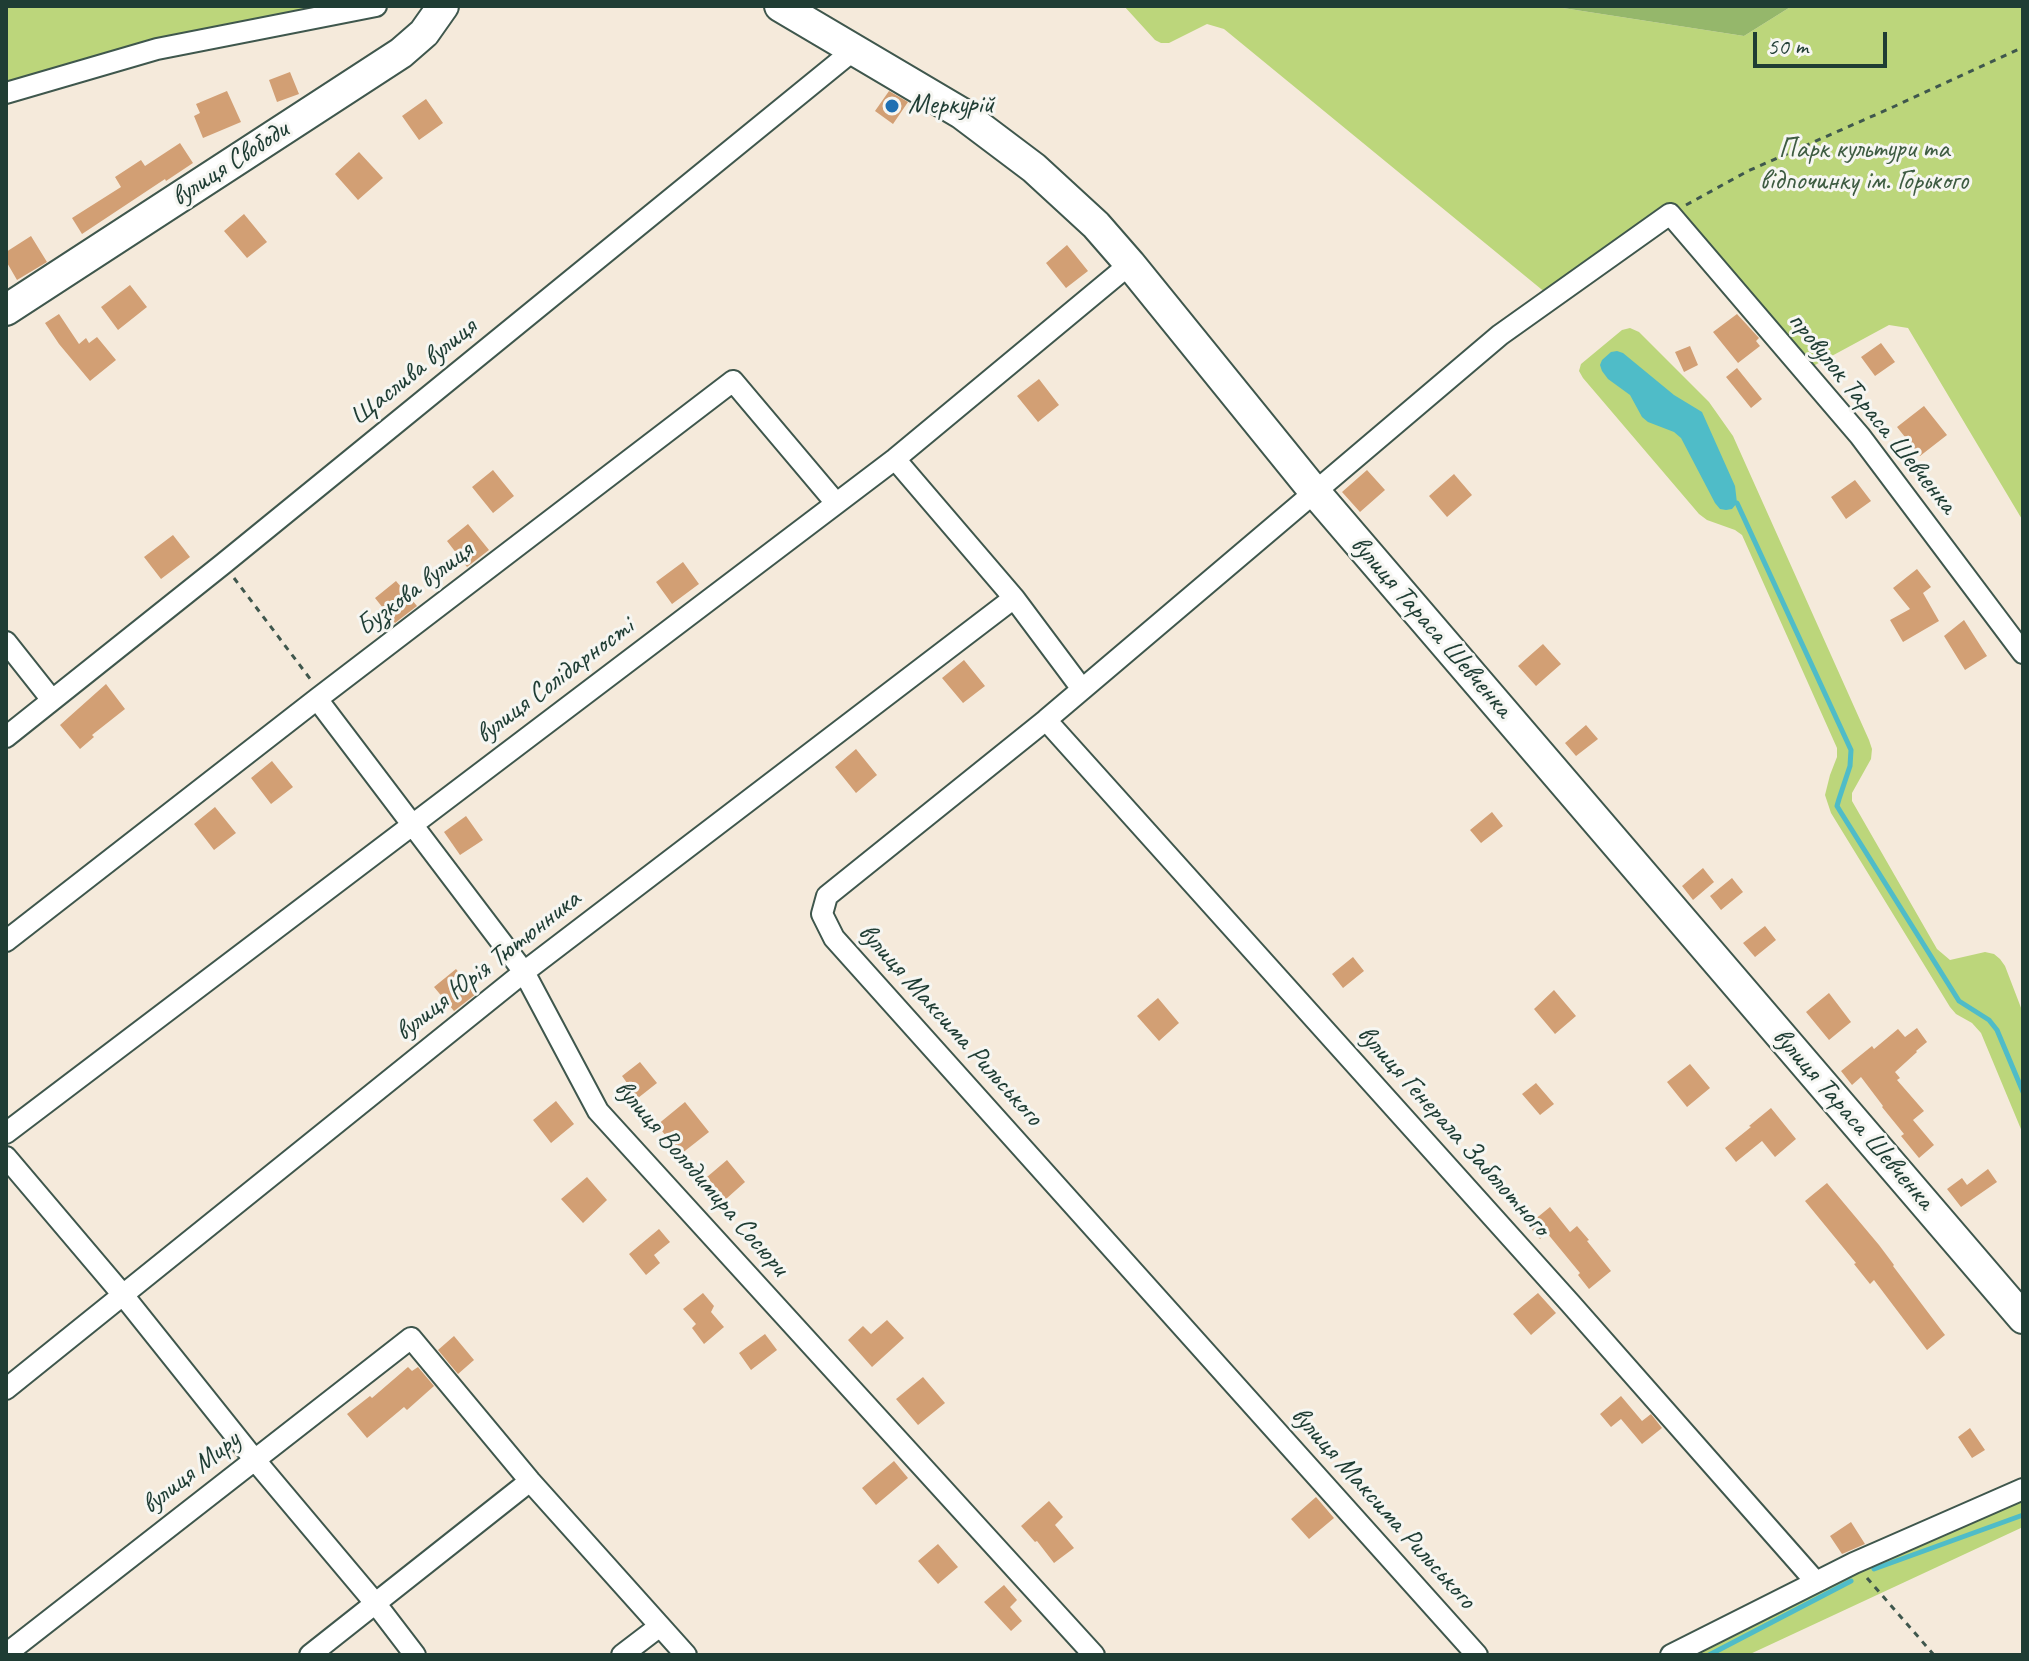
<!DOCTYPE html>
<meta charset="utf-8">
<style>
body{margin:0}
#map{position:relative;width:2029px;height:1661px;overflow:hidden;background:#f5eadb;font-family:Caveat,sans-serif}
canvas{display:block}
.frame{position:absolute;inset:0;border:8px solid #1f3d34;pointer-events:none}
.scale{position:absolute;left:1753px;top:32px;width:134px;height:36px;box-sizing:border-box;border:4px solid #1f3d34;border-top:0;padding-left:10px;font-size:24px;line-height:28px;white-space:nowrap;color:#1f3d34;-webkit-text-stroke:6px #f6f6f2;paint-order:stroke}
</style>
<div id="map">
<canvas width="2029" height="1661"></canvas>
<div class="frame"></div>
<div class="scale">50 m</div>
</div>
<script>
const ctx = document.querySelector('canvas').getContext('2d');
ctx.lineJoin = 'round';
function fill(path, color) { ctx.fillStyle = color; ctx.fill(path, 'evenodd'); }
const poly = rows => new Path2D(rows.map(r => 'M' + r).join(''));
function strokePath(path, color, width, dash) { ctx.strokeStyle = color; ctx.lineWidth = width; ctx.lineCap = dash ? 'butt' : 'round'; ctx.setLineDash(dash || []); ctx.stroke(path); }
function write(font, color, halo, rows, align = 'center') {
  ctx.font = font + ' Caveat,sans-serif'; ctx.lineWidth = 6; ctx.setLineDash([]); ctx.textBaseline = 'middle'; ctx.strokeStyle = halo; ctx.fillStyle = color; for (const [text, x, y, turn = 0] of rows) {
    ctx.save(); ctx.translate(x, y); ctx.rotate((+turn || 0) * Math.PI / 180); ctx.textAlign = isNaN(turn) ? turn : align; if (halo) ctx.strokeText(text, 0, 0); ctx.fillText(text, 0, 0); ctx.restore();
  }
}
fill(poly([
 [6,6,376,6,6,93],
 [1124,6,1550,6,1744,36,1792,6,2023,6,2023,521,1908,328,1889,325,1804,371,1670,215,1552,298,1224,29,1207,24,1169,43,1161,43,1155,40],
 [1630,328,1639,332,1709,402,1733,436,1869,740,1872,749,1871,759,1852,793,1852,801,1937,949,1950,960,1985,952,1994,954,2000,959,2005,966,2023,1013,2023,1134,1981,1033,1972,1023,1956,1014,1950,1007,1831,813,1825,795,1830,775,1837,757,1837,748,1742,535,1735,530,1707,520,1699,514,1583,378,1579,371,1581,364,1622,330],
 [2023,1489,2023,1527,1748,1655,1671,1655]
]), '#bcd67b');
fill(poly([
 [1550,6,1792,6,1744,36]
]), '#95b76b');
fill(poly([
 [1617,351,1623,353,1674,395,1702,412,1735,486,1737,503,1732,509,1726,510,1720,509,1715,503,1681,438,1674,432,1648,422,1642,417,1630,395,1608,379,1602,371,1600,365,1602,360,1611,352]
]), '#4fbcc8');
strokePath(poly([
 [1737,503,1851,750,1850,766,1839,799,1837,806,1840,811,1959,1001,1989,1020,1997,1030,2023,1092],
 [1874,1569,2023,1515],
 [1709,1655,1851,1581]
]), '#4fbcc8', 5);
fill(poly([
 [290,72,299,94,277,102,269,80],
 [227,91,241,122,203,138,194,116,200,113,196,104],
 [889,91,908,102,893,124,875,111],
 [426,99,443,123,419,140,402,116],
 [180,143,193,163,166,181,165,179,82,234,72,218,121,187,115,177,141,160,145,166],
 [359,152,383,178,358,200,335,174],
 [244,214,267,242,247,258,224,231],
 [31,236,47,262,17,280,6,261,6,252],
 [1067,245,1088,271,1066,288,1046,263],
 [130,285,147,307,118,330,101,307],
 [59,314,79,344,86,338,89,343,97,337,116,360,90,381,59,344,45,323],
 [1737,314,1759,338,1756,341,1760,346,1738,363,1713,332],
 [1881,343,1895,362,1875,376,1861,357],
 [1690,346,1698,365,1684,372,1675,352],
 [1737,368,1762,399,1751,408,1726,377],
 [1039,379,1059,405,1038,422,1017,396],
 [1924,406,1947,435,1920,456,1897,427],
 [493,470,514,496,493,513,472,487],
 [1367,470,1385,490,1360,512,1342,492],
 [1454,474,1472,495,1447,517,1429,496],
 [1855,480,1871,501,1846,519,1831,497],
 [468,524,489,550,467,567,447,541],
 [173,535,190,557,161,579,144,557],
 [683,562,699,584,672,604,656,582],
 [1917,569,1931,587,1923,593,1939,621,1903,642,1890,620,1910,609,1893,588],
 [396,581,417,606,395,623,375,598],
 [1964,620,1987,656,1965,670,1944,636],
 [1543,644,1561,664,1536,686,1518,666],
 [964,660,985,686,963,703,942,678],
 [106,684,125,709,92,735,94,737,80,749,60,725],
 [1586,725,1598,739,1576,756,1565,743],
 [856,749,877,775,856,793,835,767],
 [272,761,293,787,271,804,251,778],
 [215,807,236,833,214,850,194,824],
 [1492,812,1503,826,1481,843,1470,830],
 [466,816,483,840,460,855,444,832],
 [1703,868,1714,882,1693,900,1682,886],
 [1732,878,1743,892,1721,910,1710,896],
 [1765,926,1776,940,1755,957,1743,943],
 [1353,957,1364,971,1343,988,1332,974],
 [456,969,476,994,454,1011,434,987],
 [1554,990,1576,1016,1555,1034,1534,1009],
 [1829,993,1851,1022,1829,1040,1806,1012],
 [1158,998,1179,1023,1159,1041,1137,1016],
 [1917,1028,1927,1042,1916,1051,1917,1052,1895,1072,1900,1078,1897,1080,1924,1111,1913,1120,1934,1145,1919,1158,1901,1136,1904,1134,1882,1107,1883,1106,1861,1077,1852,1085,1841,1071,1872,1046,1874,1049,1898,1029,1905,1037],
 [640,1062,657,1083,638,1098,622,1076],
 [1690,1064,1710,1088,1687,1107,1667,1082],
 [1536,1083,1554,1104,1540,1115,1522,1094],
 [556,1101,574,1124,551,1143,533,1120],
 [685,1102,709,1132,681,1154,657,1125],
 [1771,1108,1796,1139,1775,1157,1762,1141,1736,1162,1725,1148,1751,1127,1749,1126],
 [727,1160,745,1182,726,1199,707,1177],
 [1988,1169,1997,1182,1961,1207,1947,1189,1962,1178,1967,1185],
 [587,1177,607,1200,583,1223,561,1199],
 [1827,1183,1879,1245,1894,1265,1893,1266,1945,1335,1927,1350,1874,1280,1870,1284,1854,1264,1856,1263,1805,1201],
 [1550,1207,1570,1232,1577,1226,1589,1240,1587,1241,1611,1271,1589,1289,1578,1275,1580,1273,1547,1233,1540,1239,1528,1225],
 [659,1229,670,1242,654,1255,660,1263,646,1275,629,1254],
 [703,1293,714,1306,711,1312,724,1327,704,1344,692,1328,696,1324,683,1309],
 [1538,1293,1556,1313,1531,1335,1513,1314],
 [887,1320,904,1338,872,1367,848,1340,863,1326,871,1334],
 [765,1334,777,1350,751,1370,739,1353],
 [454,1336,474,1360,458,1374,438,1350],
 [408,1367,412,1371,418,1367,434,1386,407,1410,404,1407,367,1438,347,1414,370,1396,372,1398],
 [923,1377,945,1403,918,1425,896,1399],
 [1621,1396,1642,1421,1651,1414,1662,1428,1642,1444,1621,1419,1611,1427,1600,1414],
 [1970,1428,1985,1450,1972,1458,1958,1437],
 [894,1461,908,1478,876,1505,862,1488],
 [1316,1497,1334,1518,1309,1539,1291,1519],
 [1049,1501,1063,1517,1055,1525,1074,1548,1054,1563,1037,1541,1035,1542,1021,1526],
 [1851,1522,1865,1544,1842,1554,1830,1536],
 [938,1544,958,1567,938,1584,918,1561],
 [1004,1585,1017,1600,1010,1607,1022,1621,1011,1631,984,1602]
]), '#d29f74');
const street = poly([
 [6,93,157,49,376,6],
 [895,459,1014,598,1082,689],
 [6,642,52,700],
 [317,699,524,972,598,1111,1094,1655],
 [1046,720,1570,1303,1816,1582],
 [6,737,223,564,855,49],
 [6,941,317,699,733,381,836,503],
 [6,1133,895,459,1130,264],
 [6,1157,123,1295,254,1459,376,1604,415,1655],
 [6,1389,524,972,1014,598],
 [6,1654,411,1338,530,1481,686,1655],
 [310,1655,530,1481],
 [622,1655,660,1626],
 [1477,1655,834,938,822,914,827,896,1046,720,1500,335,1670,214,1860,436,2023,653],
 [1671,1655,1854,1563,2023,1489]
]);
const secondary = poly([
 [780,6,961,113,1034,168,1096,225,1130,264,1314,491,2023,1318],
 [6,310,401,53,424,33,443,6]
]);
strokePath(street, '#3f574d', 24);
strokePath(secondary, '#3f574d', 34);
strokePath(poly([
 [1686,205,1748,171,1893,107,2019,49,2023,50],
 [234,578,311,680],
 [1867,1578,1934,1655]
]), '#3f574d', 3, [6, 6]);
strokePath(street, '#fff', 20);
strokePath(secondary, '#fff', 30);
for (const [x, y, r, color] of [
 [892,106,8,"#1f6fb2"]
]) { const dot = new Path2D(); dot.arc(x, y, r, 0, 2 * Math.PI); ctx.fillStyle = color; ctx.fill(dot); strokePath(dot, '#f6f6f2', 3); }
write('28px', '#1f3d34', '#f6f6f2', [
 ["Меркурій",908,106]
], 'left');
write('28px', '#3e5c42', '#f6f6f2', [
 ["Парк культури та",1864,150],
 ["відпочинку ім. Горького",1864,182]
]);
write('28px', '#1f3d34', '#f6f6f2', [
 ["вулиця Свободи",230,164,-33],
 ["Щаслива вулиця",414,372,-39],
 ["провулок Тараса Шевченка",1872,413,51],
 ["Бузкова вулиця",415,589,-37],
 ["вулиця Тараса Шевченка",1431,627,49],
 ["вулиця Солідарності",555,681,-37],
 ["вулиця Юрія Тютюнника",488,966,-38],
 ["вулиця Максима Рильського",950,1025,48],
 ["вулиця Тараса Шевченка",1853,1119,49],
 ["вулиця Генерала Заболотного",1453,1131,48],
 ["вулиця Володимира Сосюри",701,1178,49],
 ["вулиця Миру",191,1473,-38],
 ["вулиця Максима Рильського",1383,1508,48]
]);
</script>
